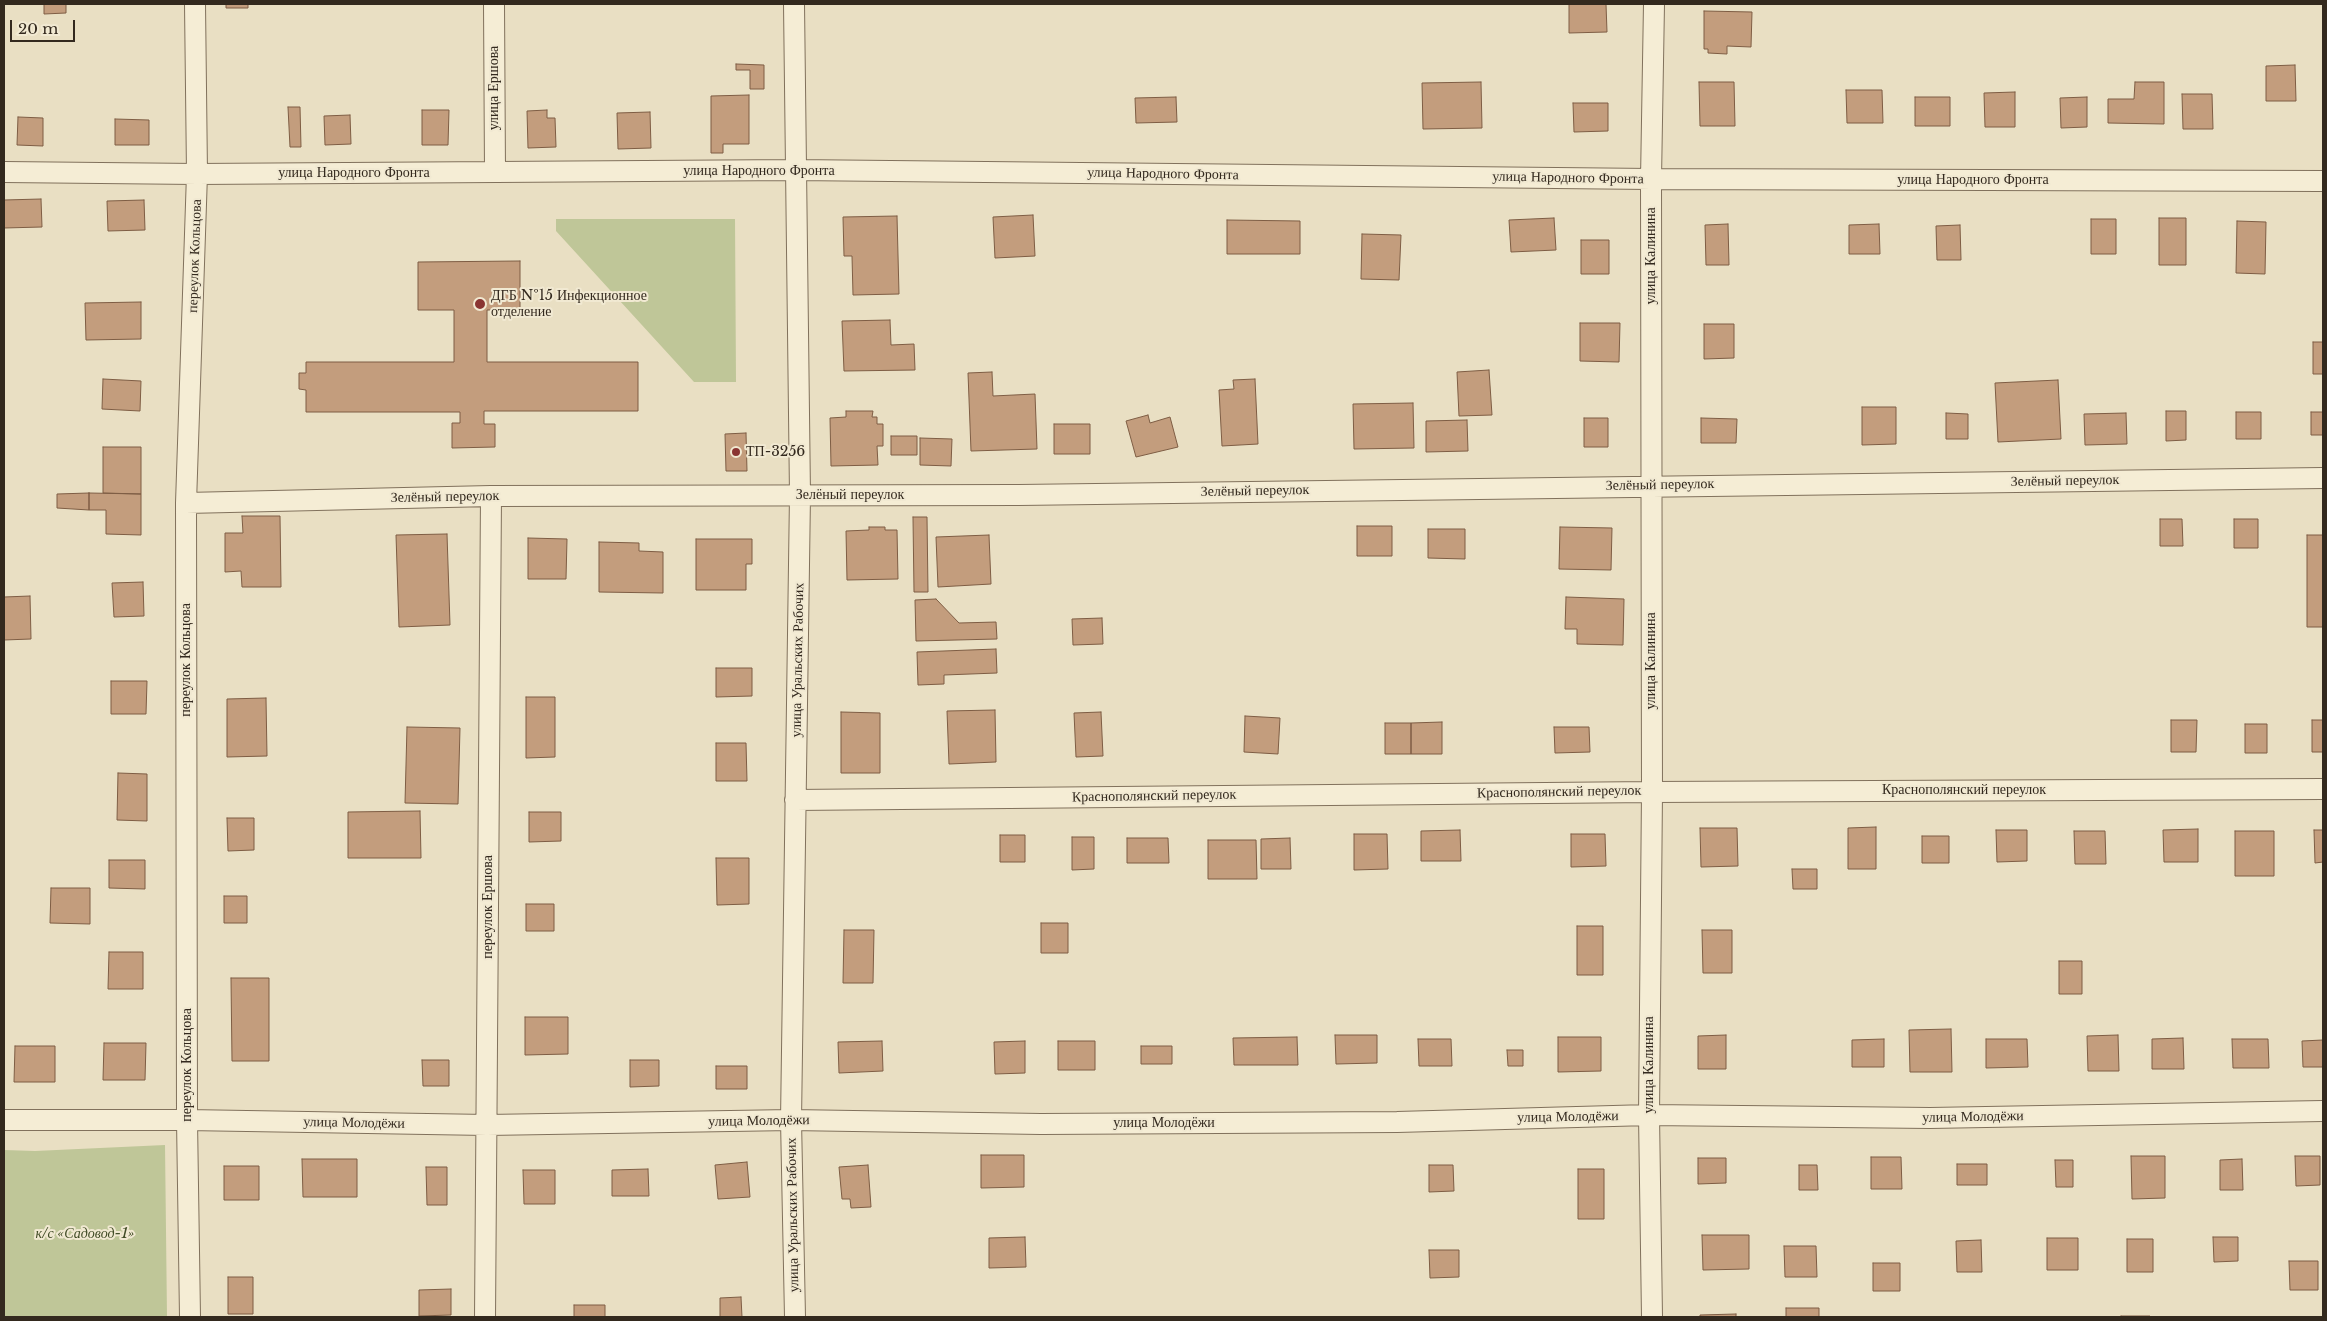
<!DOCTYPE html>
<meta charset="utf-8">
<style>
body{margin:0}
#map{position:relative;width:2327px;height:1321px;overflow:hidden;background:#e9dfc3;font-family:"Libre Baskerville",serif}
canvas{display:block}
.frame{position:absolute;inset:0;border:5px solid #33291e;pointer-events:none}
.scale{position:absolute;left:10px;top:20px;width:65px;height:22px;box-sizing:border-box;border:2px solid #33291e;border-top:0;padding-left:6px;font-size:15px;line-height:18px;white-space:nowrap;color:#33291e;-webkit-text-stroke:4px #f1e9d2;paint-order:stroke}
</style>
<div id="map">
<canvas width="2327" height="1321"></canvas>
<div class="frame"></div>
<div class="scale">20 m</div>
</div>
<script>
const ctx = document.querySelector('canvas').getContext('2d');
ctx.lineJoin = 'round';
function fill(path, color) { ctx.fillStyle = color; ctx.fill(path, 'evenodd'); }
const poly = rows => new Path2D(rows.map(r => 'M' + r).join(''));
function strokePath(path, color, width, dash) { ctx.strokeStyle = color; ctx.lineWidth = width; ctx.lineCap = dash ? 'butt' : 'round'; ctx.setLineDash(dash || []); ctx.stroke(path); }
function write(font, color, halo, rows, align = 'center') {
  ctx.font = font + ' "Libre Baskerville",serif'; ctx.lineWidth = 4; ctx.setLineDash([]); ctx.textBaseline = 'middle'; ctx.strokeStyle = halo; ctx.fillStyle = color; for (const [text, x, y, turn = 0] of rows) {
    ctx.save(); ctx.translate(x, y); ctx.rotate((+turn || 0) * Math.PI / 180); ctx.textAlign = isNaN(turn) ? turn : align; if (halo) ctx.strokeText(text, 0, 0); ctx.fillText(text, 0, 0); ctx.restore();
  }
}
fill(poly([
 [556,219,735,219,736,382,694,382,556,231],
 [165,1145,167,1317,4,1317,4,1150,35,1151]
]), '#bfc698');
const building = poly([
 [44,4,66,4,66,13,44,14,44,4],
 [226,4,248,4,248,8,226,8,226,4],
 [1569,4,1606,4,1607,32,1569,33,1569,4],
 [1704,11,1752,12,1751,47,1727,46,1727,54,1708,53,1708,49,1704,49,1704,11],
 [736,64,764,65,764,89,750,89,750,70,736,70,736,64],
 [2295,65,2296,101,2266,101,2266,66,2295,65],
 [1481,82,1482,128,1423,129,1422,83,1481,82],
 [1699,82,1734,82,1735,126,1700,126,1699,82],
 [2135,82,2164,82,2164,124,2108,123,2108,99,2134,99,2135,82],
 [1846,90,1882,90,1883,123,1847,123,1846,90],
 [2015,92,2015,127,1985,127,1984,93,2015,92],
 [2182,94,2212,94,2213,129,2183,129,2182,94],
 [749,95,749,144,723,144,723,153,711,153,711,96,749,95],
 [1176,97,1177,122,1136,123,1135,98,1176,97],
 [1915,97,1950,97,1950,126,1915,126,1915,97],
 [2087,97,2087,127,2061,128,2060,98,2087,97],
 [1573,103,1608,103,1608,131,1574,132,1573,103],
 [288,107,300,107,301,147,290,147,288,107],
 [422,110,449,110,448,145,422,145,422,110],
 [547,110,547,118,555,118,556,147,528,148,527,111,547,110],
 [650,112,651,148,618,149,617,113,650,112],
 [350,115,351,144,325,145,324,116,350,115],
 [18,117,43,118,43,146,17,145,18,117],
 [115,119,149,120,149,145,115,145,115,119],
 [41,199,42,227,4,228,4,200,41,199],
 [144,200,145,230,108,231,107,201,144,200],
 [1033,215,1035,256,995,258,993,217,1033,215],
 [897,216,899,294,853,295,852,256,844,256,843,217,897,216],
 [1554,218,1556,250,1511,252,1509,220,1554,218],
 [2159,218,2186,218,2186,265,2159,265,2159,218],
 [2091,219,2116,219,2116,254,2091,254,2091,219],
 [1227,220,1300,221,1300,254,1227,254,1227,220],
 [2237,221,2266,222,2265,274,2236,273,2237,221],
 [1728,224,1729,265,1706,265,1705,225,1728,224],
 [1879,224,1880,254,1849,254,1849,225,1879,224],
 [1960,225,1961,260,1937,260,1936,226,1960,225],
 [1362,234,1401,235,1399,280,1361,279,1362,234],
 [1581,240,1609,240,1609,274,1581,274,1581,240],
 [520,261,520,310,487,310,487,362,638,362,638,411,484,411,484,424,495,424,495,447,452,448,452,423,460,423,460,412,306,412,306,390,299,389,299,373,306,373,306,362,454,362,454,310,418,310,418,262,520,261],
 [141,302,141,339,86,340,85,303,141,302],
 [890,320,891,345,914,344,915,370,844,371,842,321,890,320],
 [1580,323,1620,323,1619,362,1580,361,1580,323],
 [1704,324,1734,324,1734,358,1704,359,1704,324],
 [2313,342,2323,342,2323,374,2313,374,2313,342],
 [1489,370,1492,415,1459,416,1457,372,1489,370],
 [992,372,993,396,1035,394,1037,449,971,451,968,373,992,372],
 [103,379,141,381,140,411,102,409,103,379],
 [1255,379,1258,444,1222,446,1219,390,1234,389,1233,380,1255,379],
 [2058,380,2061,439,1998,442,1995,383,2058,380],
 [1413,403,1414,448,1354,449,1353,404,1413,403],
 [1862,407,1896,407,1896,444,1862,445,1862,407],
 [846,411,873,411,872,417,877,417,877,424,883,424,883,446,877,446,878,465,831,466,830,418,846,417,846,411],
 [2166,411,2186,411,2186,440,2166,441,2166,411],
 [2236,412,2261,412,2261,439,2236,439,2236,412],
 [2311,412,2323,412,2323,435,2311,435,2311,412],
 [1946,413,1968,414,1968,439,1946,439,1946,413],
 [2126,413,2127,444,2085,445,2084,414,2126,413],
 [1148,415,1150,423,1170,417,1178,447,1136,457,1126,421,1148,415],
 [1584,418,1608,418,1608,447,1584,447,1584,418],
 [1701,418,1737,419,1736,443,1701,443,1701,418],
 [1467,420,1468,451,1426,452,1426,421,1467,420],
 [1054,424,1090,424,1090,454,1054,454,1054,424],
 [746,433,747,471,726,471,725,434,746,433],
 [891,436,917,436,917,455,891,455,891,436],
 [920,438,952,439,951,466,920,465,920,438],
 [103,447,141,447,141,494,103,493,103,447],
 [89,493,141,494,141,535,106,534,106,510,89,510,89,493],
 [89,493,89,510,57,508,57,494,89,493],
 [242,516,280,516,281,587,242,587,241,571,225,572,225,533,243,533,242,516],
 [913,517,927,517,928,592,914,592,913,517],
 [2160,519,2182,519,2183,546,2160,546,2160,519],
 [2234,519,2258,519,2258,548,2234,548,2234,519],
 [1357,526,1392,526,1392,556,1357,556,1357,526],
 [869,527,885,527,885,530,897,530,898,579,847,580,846,531,869,530,869,527],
 [1560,527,1612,528,1611,570,1559,569,1560,527],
 [1428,529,1465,529,1465,559,1428,558,1428,529],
 [447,534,450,625,399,627,396,535,447,534],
 [989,535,991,584,938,587,936,537,989,535],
 [2307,535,2323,535,2323,627,2307,627,2307,535],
 [528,538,567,539,566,579,528,579,528,538],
 [696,539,752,539,752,564,746,564,746,590,696,590,696,539],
 [599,542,639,543,639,551,663,552,663,593,599,592,599,542],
 [143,582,144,616,114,617,112,583,143,582],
 [30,596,31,639,4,640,4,597,30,596],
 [1566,597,1624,599,1623,645,1577,644,1577,629,1565,629,1566,597],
 [936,599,959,623,996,622,997,639,916,641,915,600,936,599],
 [1102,618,1103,644,1073,645,1072,619,1102,618],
 [996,649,997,673,944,675,944,684,918,685,917,652,996,649],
 [716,668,752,668,752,696,716,697,716,668],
 [111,681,147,681,146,714,111,714,111,681],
 [526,697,555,697,555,757,526,758,526,697],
 [266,698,267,756,227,757,227,699,266,698],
 [995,710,996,762,949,764,947,711,995,710],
 [841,712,880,713,880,773,841,773,841,712],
 [1101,712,1103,756,1076,757,1074,713,1101,712],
 [1245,716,1280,718,1278,754,1244,752,1245,716],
 [2171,720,2197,720,2196,752,2171,752,2171,720],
 [2312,720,2323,720,2323,752,2312,752,2312,720],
 [1442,722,1442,754,1411,754,1411,723,1442,722],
 [1385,723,1411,723,1411,754,1385,754,1385,723],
 [2245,724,2267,724,2267,753,2245,753,2245,724],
 [407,727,460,728,458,804,405,803,407,727],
 [1554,727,1589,727,1590,752,1555,753,1554,727],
 [716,743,746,743,747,781,716,781,716,743],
 [118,773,147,774,147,821,117,820,118,773],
 [420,811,421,858,348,858,348,812,420,811],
 [529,812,561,812,561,841,529,842,529,812],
 [227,818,254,818,254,850,228,851,227,818],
 [1876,827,1876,869,1848,869,1848,828,1876,827],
 [1700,828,1737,828,1738,866,1701,867,1700,828],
 [2198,829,2198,862,2164,862,2163,830,2198,829],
 [1460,830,1461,861,1421,861,1421,831,1460,830],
 [1996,830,2027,830,2027,861,1997,862,1996,830],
 [2314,830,2323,830,2323,862,2315,863,2314,830],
 [2074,831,2105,831,2106,864,2075,864,2074,831],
 [2235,831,2274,831,2274,876,2235,876,2235,831],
 [1354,834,1387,834,1388,869,1354,870,1354,834],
 [1571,834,1605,834,1606,866,1571,867,1571,834],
 [1000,835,1025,835,1025,862,1000,862,1000,835],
 [1922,836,1949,836,1949,863,1922,863,1922,836],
 [1072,837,1094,837,1094,869,1072,870,1072,837],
 [1127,838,1168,838,1169,863,1127,863,1127,838],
 [1290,838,1291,869,1261,869,1261,839,1290,838],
 [1208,840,1256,840,1257,879,1208,879,1208,840],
 [716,858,749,858,749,904,717,905,716,858],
 [109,860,145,860,145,889,109,888,109,860],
 [1792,869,1817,869,1817,889,1793,889,1792,869],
 [51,888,90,888,90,924,50,923,51,888],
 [224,896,247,896,247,923,224,923,224,896],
 [526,904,554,904,554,931,526,931,526,904],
 [1041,923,1068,923,1068,953,1041,953,1041,923],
 [1577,926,1603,926,1603,975,1577,975,1577,926],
 [844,930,874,930,873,983,843,983,844,930],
 [1702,930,1732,930,1732,973,1703,973,1702,930],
 [109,952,143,952,143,989,108,989,109,952],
 [2059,961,2082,961,2082,994,2059,994,2059,961],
 [231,978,269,978,269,1061,232,1061,231,978],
 [525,1017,568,1017,568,1054,525,1055,525,1017],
 [1951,1029,1952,1072,1910,1072,1909,1030,1951,1029],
 [1335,1035,1377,1035,1377,1063,1336,1064,1335,1035],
 [1726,1035,1726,1069,1698,1069,1698,1036,1726,1035],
 [2118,1035,2119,1071,2088,1071,2087,1036,2118,1035],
 [1297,1037,1298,1065,1234,1065,1233,1038,1297,1037],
 [1558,1037,1601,1037,1601,1071,1558,1072,1558,1037],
 [2183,1038,2184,1069,2152,1069,2152,1039,2183,1038],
 [1418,1039,1451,1039,1452,1066,1419,1066,1418,1039],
 [1884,1039,1884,1067,1852,1067,1852,1040,1884,1039],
 [1986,1039,2027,1039,2028,1067,1986,1068,1986,1039],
 [2232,1039,2268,1039,2269,1068,2233,1068,2232,1039],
 [2323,1040,2323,1067,2303,1067,2302,1041,2323,1040],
 [882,1041,883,1071,839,1073,838,1042,882,1041],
 [1025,1041,1025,1073,995,1074,994,1042,1025,1041],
 [1058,1041,1095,1041,1095,1070,1058,1070,1058,1041],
 [104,1043,146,1043,145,1080,103,1080,104,1043],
 [15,1046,55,1046,55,1082,14,1082,15,1046],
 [1141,1046,1172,1046,1172,1064,1141,1064,1141,1046],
 [1507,1050,1523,1050,1523,1066,1508,1066,1507,1050],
 [422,1060,449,1060,449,1086,423,1086,422,1060],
 [630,1060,659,1060,659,1086,630,1087,630,1060],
 [716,1066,747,1066,747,1089,716,1089,716,1066],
 [981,1155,1024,1155,1024,1187,981,1188,981,1155],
 [2131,1156,2165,1156,2165,1198,2132,1199,2131,1156],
 [2295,1156,2320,1156,2320,1185,2296,1186,2295,1156],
 [1871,1157,1901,1157,1902,1189,1871,1189,1871,1157],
 [1698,1158,1726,1158,1726,1183,1698,1184,1698,1158],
 [302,1159,357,1159,357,1197,303,1197,302,1159],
 [2242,1159,2243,1190,2220,1190,2220,1160,2242,1159],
 [2055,1160,2073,1160,2073,1187,2056,1187,2055,1160],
 [747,1162,750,1197,718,1199,715,1165,747,1162],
 [1957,1164,1987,1164,1987,1185,1957,1185,1957,1164],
 [868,1165,871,1207,851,1208,850,1199,842,1199,839,1167,868,1165],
 [1429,1165,1453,1165,1454,1191,1429,1192,1429,1165],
 [1799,1165,1817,1165,1818,1190,1799,1190,1799,1165],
 [224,1166,259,1166,259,1200,224,1200,224,1166],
 [426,1167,447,1167,447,1205,427,1205,426,1167],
 [648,1169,649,1196,612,1196,612,1170,648,1169],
 [1578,1169,1604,1169,1604,1219,1578,1219,1578,1169],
 [523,1170,555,1170,555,1204,524,1204,523,1170],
 [1702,1235,1749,1235,1749,1269,1703,1270,1702,1235],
 [1025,1237,1026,1267,989,1268,989,1238,1025,1237],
 [2213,1237,2238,1237,2238,1261,2214,1262,2213,1237],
 [2047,1238,2078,1238,2078,1270,2047,1270,2047,1238],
 [2127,1239,2153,1239,2153,1272,2127,1272,2127,1239],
 [1981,1240,1982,1272,1957,1272,1956,1241,1981,1240],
 [1784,1246,1816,1246,1817,1277,1785,1277,1784,1246],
 [1429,1250,1459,1250,1459,1277,1430,1278,1429,1250],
 [2289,1261,2318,1261,2318,1290,2290,1290,2289,1261],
 [1873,1263,1900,1263,1900,1291,1873,1291,1873,1263],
 [228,1277,253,1277,253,1314,228,1314,228,1277],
 [451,1289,451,1315,419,1316,419,1290,451,1289],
 [741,1297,742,1317,720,1317,720,1298,741,1297],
 [574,1305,605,1305,605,1317,574,1317,574,1305],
 [1786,1308,1819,1308,1819,1317,1786,1317,1786,1308],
 [1736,1314,1736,1317,1700,1317,1700,1315,1736,1314],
 [2121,1316,2150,1316,2150,1317,2121,1317,2121,1316]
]);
fill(building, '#c39d7d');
strokePath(building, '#7e5d44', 1);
const street = poly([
 [494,4,495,172],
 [794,4,800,495,791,1120,795,1317],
 [4,172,197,174,795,170,1651,179,2323,181],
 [186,503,491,496,1019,495,2323,478],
 [795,800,1652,792,2323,789],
 [4,1120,187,1120,487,1125,791,1120,1041,1124,1397,1122,1649,1115,1930,1118,2323,1111],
 [190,1317,187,1120,186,503,197,174,195,4],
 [485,1317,491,496],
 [1652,1317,1649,1115,1652,792,1651,179,1654,4]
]);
strokePath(street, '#81715c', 22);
strokePath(street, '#f5edd5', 20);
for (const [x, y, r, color] of [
 [480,304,6,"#8a3532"],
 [736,452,5,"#8a3532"]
]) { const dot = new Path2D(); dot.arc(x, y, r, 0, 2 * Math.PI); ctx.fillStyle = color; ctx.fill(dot); strokePath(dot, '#f1e9d2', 2); }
write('14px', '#33291e', '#f1e9d2', [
 ["улица Ершова",494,88,-90],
 ["улица Народного Фронта",759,171],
 ["улица Народного Фронта",354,173],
 ["улица Народного Фронта",1163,174,1],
 ["улица Народного Фронта",1568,178,1],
 ["улица Народного Фронта",1973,180],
 ["переулок Кольцова",195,256,-88],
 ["улица Калинина",1651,256,-90],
 ["Зелёный переулок",2065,481,-1],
 ["Зелёный переулок",1660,485,-1],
 ["Зелёный переулок",1255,491,-1],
 ["Зелёный переулок",850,495],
 ["Зелёный переулок",445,497,-1],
 ["переулок Кольцова",186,660,-90],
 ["улица Уральских Рабочих",798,660,-89],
 ["улица Калинина",1651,661,-90],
 ["Краснополянский переулок",1964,790],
 ["Краснополянский переулок",1559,792,-1],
 ["Краснополянский переулок",1154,796,-1],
 ["переулок Ершова",488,907,-90],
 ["переулок Кольцова",187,1065,-90],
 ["улица Калинина",1649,1065,-90],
 ["улица Молодёжи",1568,1117,-1],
 ["улица Молодёжи",1973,1117,-1],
 ["улица Молодёжи",759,1121,-1],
 ["улица Молодёжи",354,1123,1],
 ["улица Молодёжи",1164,1123],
 ["улица Уральских Рабочих",793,1215,-91]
]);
write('14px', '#33291e', '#f1e9d2', [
 ["ДГБ №15 Инфекционное",491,296],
 ["отделение",491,312],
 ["ТП-3256",746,452]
], 'left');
write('italic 14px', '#424d27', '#f1e9d2', [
 ["к/с «Садовод-1»",85,1234]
]);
</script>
